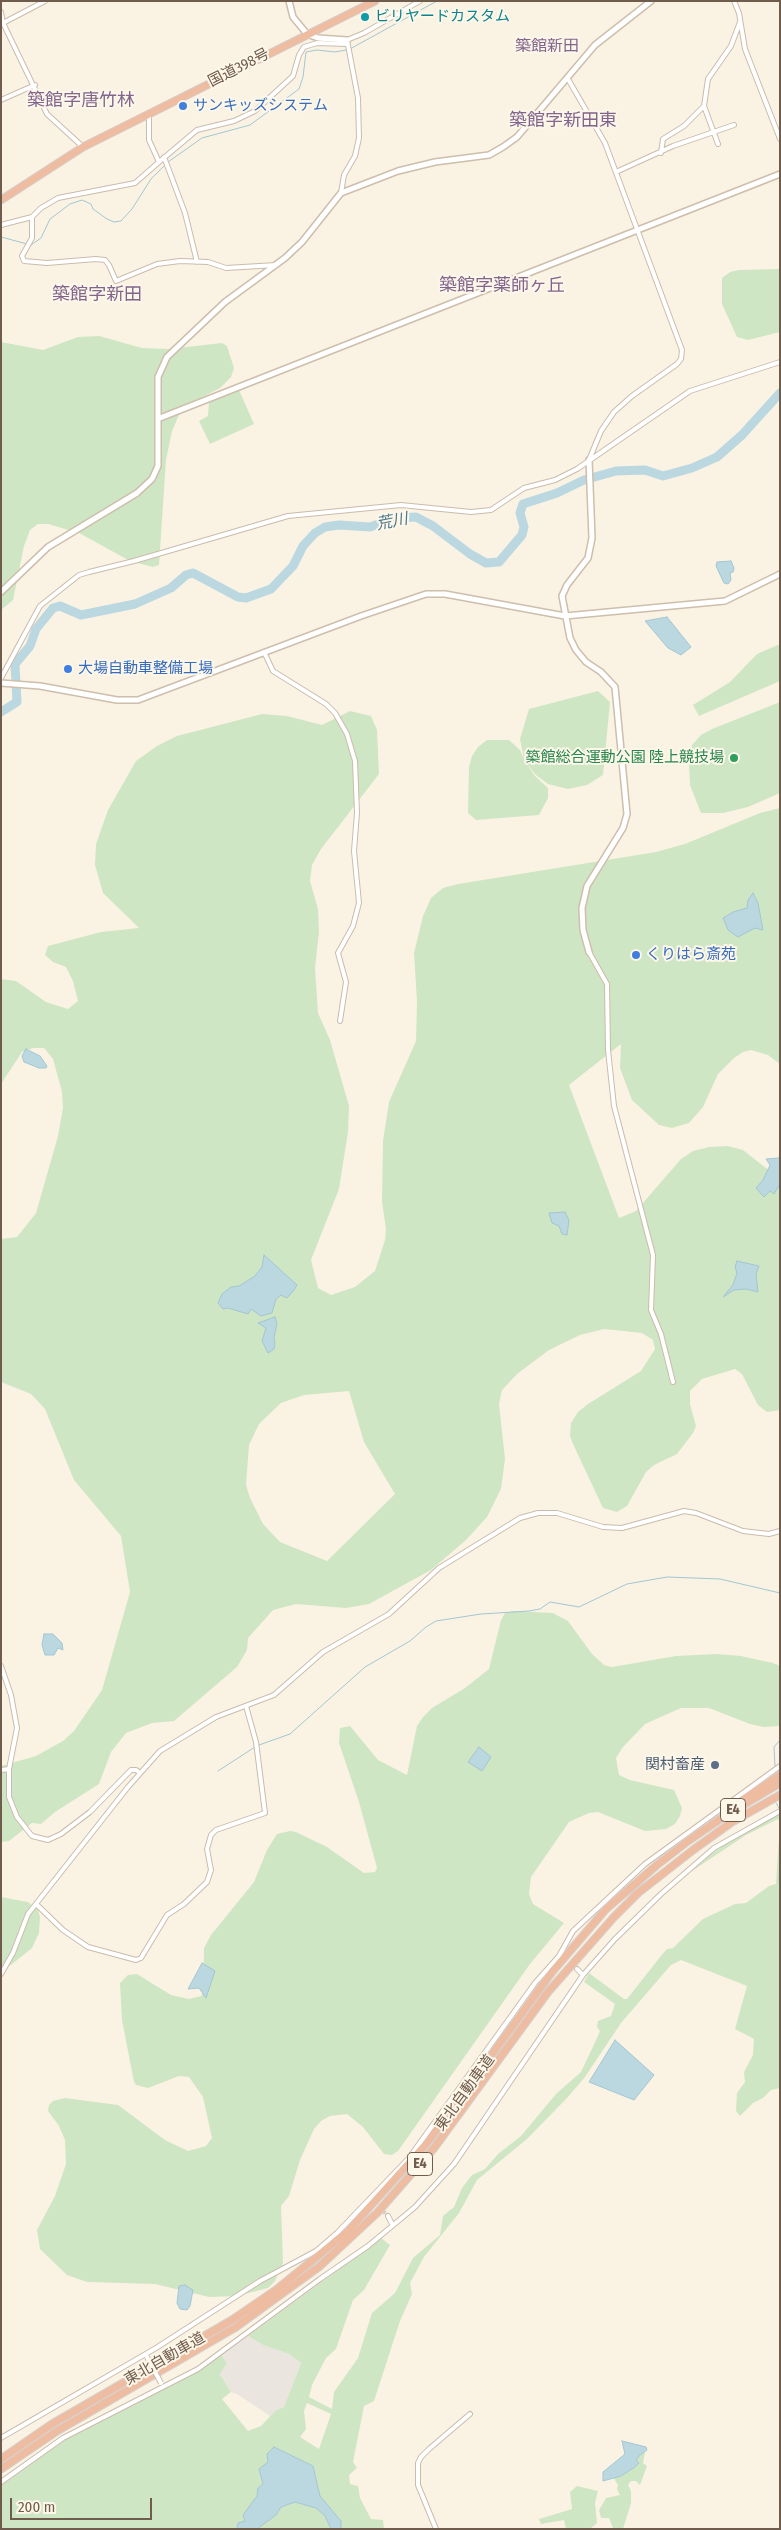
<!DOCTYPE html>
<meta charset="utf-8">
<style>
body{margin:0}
#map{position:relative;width:781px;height:2530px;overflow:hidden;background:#faf3e4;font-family:"Fira Sans Condensed",sans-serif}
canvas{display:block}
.frame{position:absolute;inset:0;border:2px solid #705c4c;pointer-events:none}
.scale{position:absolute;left:10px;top:2498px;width:142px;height:22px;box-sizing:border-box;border:2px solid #705c4c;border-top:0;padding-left:6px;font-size:15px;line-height:18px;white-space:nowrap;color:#705c4c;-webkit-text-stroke:4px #fdf7ea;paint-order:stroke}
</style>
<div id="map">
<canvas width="781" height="2530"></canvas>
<div class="frame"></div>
<div class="scale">200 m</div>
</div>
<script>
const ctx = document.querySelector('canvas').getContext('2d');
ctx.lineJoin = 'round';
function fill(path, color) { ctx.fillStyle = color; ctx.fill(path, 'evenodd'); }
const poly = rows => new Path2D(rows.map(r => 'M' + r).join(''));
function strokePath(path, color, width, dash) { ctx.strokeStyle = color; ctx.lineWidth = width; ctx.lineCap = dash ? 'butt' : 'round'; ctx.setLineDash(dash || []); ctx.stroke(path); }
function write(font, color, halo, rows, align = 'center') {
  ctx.font = font + ' "Fira Sans Condensed","Noto Sans JP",sans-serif'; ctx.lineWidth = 4; ctx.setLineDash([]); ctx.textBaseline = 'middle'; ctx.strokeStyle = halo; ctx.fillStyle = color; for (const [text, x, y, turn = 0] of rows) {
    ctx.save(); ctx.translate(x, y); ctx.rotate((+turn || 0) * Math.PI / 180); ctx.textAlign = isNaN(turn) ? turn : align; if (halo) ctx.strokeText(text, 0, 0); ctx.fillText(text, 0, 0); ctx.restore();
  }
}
fill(poly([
 [248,2336,263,2345,289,2354,301,2363,284,2407,276,2410,270,2416,237,2394,231,2392,220,2373,227,2363,221,2355]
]), '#eae5de');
fill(poly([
 [780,269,780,332,748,340,737,337,722,304,722,278,730,272,739,270],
 [99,336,142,348,168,349,222,343,227,346,234,368,231,377,220,388,191,403,179,415,172,431,166,460,159,565,153,567,130,561,79,533,48,524,38,524,30,530,24,546,13,600,1,610,1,342,43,350,78,337],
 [239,390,254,424,210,444,199,421,208,416,209,402],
 [780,644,780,681,699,716,693,705,730,682,757,654],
 [598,691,610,702,603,775,587,785,568,789,548,784,536,775,526,763,535,776,548,788,548,798,539,815,476,820,468,813,469,767,472,756,478,747,487,740,509,740,520,750,524,759,520,739,529,709],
 [780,702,780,793,748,807,723,813,701,813,690,785,689,762,692,745,701,735,712,729],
 [350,711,371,716,377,730,379,774,321,849,312,865,310,881,318,909,319,932,315,968,318,1013,330,1040,349,1106,348,1132,339,1189,311,1260,318,1288,331,1295,355,1287,375,1271,385,1240,386,1229,382,1202,383,1141,389,1102,416,1041,417,1001,414,953,423,916,431,898,443,888,458,884,656,852,685,844,760,813,780,808,780,1064,768,1055,751,1050,743,1052,734,1058,718,1074,703,1107,689,1123,672,1128,659,1125,632,1100,620,1068,621,1044,569,1085,619,1218,636,1211,681,1159,693,1151,709,1147,728,1146,743,1150,780,1179,780,1410,767,1412,758,1405,742,1374,735,1369,702,1379,690,1391,690,1404,696,1426,693,1433,677,1454,654,1465,646,1472,627,1506,617,1512,603,1508,573,1444,570,1436,571,1423,578,1412,588,1404,641,1371,655,1349,653,1340,642,1333,604,1329,580,1335,549,1350,517,1374,502,1390,499,1404,505,1459,501,1489,487,1517,466,1540,431,1570,369,1604,346,1608,296,1604,273,1610,248,1638,247,1650,237,1667,174,1721,152,1723,126,1733,111,1752,99,1784,55,1812,41,1824,32,1823,9,1841,1,1842,1,1766,36,1756,63,1741,74,1731,102,1690,130,1592,121,1536,74,1480,45,1409,31,1394,1,1382,1,1239,17,1237,36,1213,58,1136,63,1108,62,1092,53,1059,44,1048,33,1048,22,1052,1,1084,1,979,16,981,46,1002,68,1009,78,1001,73,981,66,967,53,962,45,955,48,946,101,932,139,928,103,893,95,865,96,844,108,810,136,761,157,746,177,736,262,714,287,716,322,725],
 [349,1391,364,1442,395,1494,327,1561,280,1542,263,1524,250,1498,246,1485,249,1445,259,1424,281,1403,304,1395],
 [514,1611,553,1613,568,1621,592,1654,604,1665,612,1667,676,1656,717,1654,741,1656,773,1663,780,1666,780,1726,764,1727,750,1724,709,1708,681,1708,645,1724,623,1747,616,1758,619,1775,630,1780,674,1790,682,1808,680,1816,675,1824,666,1829,645,1831,598,1812,589,1813,569,1822,531,1877,529,1894,533,1904,564,1923,530,1964,398,2151,392,2155,384,2154,363,2127,347,2114,330,2116,321,2121,314,2129,300,2160,289,2196,281,2206,283,2263,275,2281,268,2288,237,2296,209,2297,155,2284,87,2282,67,2275,40,2249,37,2230,55,2196,66,2164,65,2140,59,2126,48,2111,49,2105,53,2101,65,2098,118,2105,165,2140,188,2151,206,2146,212,2138,203,2097,189,2077,179,2076,148,2088,136,2085,134,2082,122,2020,120,1983,128,1975,137,1974,171,1995,189,1999,201,1996,203,1992,204,1948,211,1935,254,1882,267,1850,277,1834,290,1831,296,1832,327,1847,364,1873,375,1872,377,1868,359,1802,339,1743,340,1728,350,1726,378,1760,407,1775,417,1726,423,1717,432,1708,465,1688,489,1669,501,1620,505,1613],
 [780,1814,780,2088,771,2090,763,2098,753,2103,740,2116,736,2111,737,2093,745,2082,744,2072,753,2055,754,2039,735,2029,747,1986,681,1960,671,1965,621,2023,585,2077,567,2098,527,2139,477,2180,459,2213,424,2257,410,2283,412,2294,400,2321,374,2401,364,2406,353,2462,357,2468,349,2475,350,2484,358,2486,360,2498,371,2519,383,2520,384,2529,341,2529,341,2521,320,2496,313,2466,274,2447,267,2454,268,2462,259,2469,263,2484,258,2488,257,2496,244,2515,245,2521,238,2523,237,2529,1,2529,1,2483,63,2439,198,2370,221,2355,227,2363,220,2374,231,2392,222,2399,248,2431,261,2426,276,2410,284,2407,301,2363,289,2354,263,2345,248,2336,381,2238,390,2245,364,2290,353,2300,336,2349,326,2358,312,2385,309,2397,332,2409,334,2392,358,2358,372,2313,395,2293,413,2258,440,2235,443,2216,454,2207,462,2188,472,2175,485,2169,498,2154,521,2136,556,2094,581,2072,597,2038,600,2031,597,2027,598,2021,611,2016,615,2004,584,1982,589,1973,624,1999,627,1999,660,1957,667,1949,673,1948,703,1919,735,1904,746,1903,769,1886,776,1884,780,1822,778,1819,746,1835,692,1871,714,1852,740,1834],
 [307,2403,331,2414,319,2449,300,2437,306,2429,304,2411],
 [1,1897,28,1902,38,1910,40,1917,39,1933,32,1948,11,1965,1,1968],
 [645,2452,643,2463,647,2466,640,2485,636,2481,631,2481,628,2485,631,2491,631,2503,623,2529,613,2528,609,2518,601,2518,599,2510,606,2498,620,2495,617,2489,618,2485,613,2477,621,2476,635,2467,639,2463,636,2460,639,2456],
 [577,2486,598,2491,595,2503,597,2523,590,2529,566,2529,564,2520,541,2524,539,2519,572,2509,570,2492],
 [295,2502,316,2508,325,2516,331,2529,257,2529,276,2515,281,2507]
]), '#cfe6c4');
const water = poly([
 [731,561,734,568,733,572,730,573,731,580,728,584,724,583,716,566,717,562,731,561],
 [667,617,691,647,681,655,668,648,645,621,667,617],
 [753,893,758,903,763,930,755,928,738,937,728,930,723,918,733,912,747,908,748,900,753,893],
 [26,1049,40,1056,47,1066,46,1068,39,1068,24,1062,22,1056,26,1049],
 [780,1152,780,1184,774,1194,770,1191,764,1197,756,1188,763,1180,770,1165,766,1159,779,1158,780,1152],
 [565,1212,569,1220,567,1235,562,1234,559,1226,552,1223,549,1213,565,1212],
 [264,1255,297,1285,294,1290,287,1298,281,1295,276,1299,272,1313,261,1316,251,1309,248,1314,228,1308,223,1309,218,1303,222,1294,231,1287,239,1286,255,1276,262,1267,264,1255],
 [737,1261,759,1266,756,1274,758,1292,746,1289,734,1290,723,1297,733,1285,737,1273,735,1267,737,1261],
 [275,1317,277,1324,274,1337,275,1344,274,1349,268,1353,262,1341,266,1328,258,1323,275,1317],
 [44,1634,53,1634,62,1643,63,1650,58,1648,54,1655,45,1655,42,1645,44,1634],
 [479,1747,491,1757,482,1771,468,1762,479,1747],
 [202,1963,215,1971,206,1998,199,1988,188,1989,202,1963],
 [615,2040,654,2075,634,2100,589,2082,615,2040],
 [185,2285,193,2290,190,2306,187,2310,180,2309,177,2303,179,2286,185,2285],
 [622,2441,646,2447,647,2450,639,2456,636,2460,639,2463,635,2467,621,2476,603,2481,603,2472,625,2454,622,2441],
 [274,2447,313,2466,320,2496,341,2521,341,2529,331,2529,325,2516,316,2508,295,2502,281,2507,276,2515,257,2529,237,2529,238,2523,245,2521,243,2515,257,2496,258,2488,263,2484,259,2469,268,2462,267,2454,274,2447]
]);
fill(water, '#bbd8e1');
strokePath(water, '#a2c6d2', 1);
strokePath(poly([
 [350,49,437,1],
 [168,162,202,138,250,125,299,89,303,77,306,52,317,50,335,52,346,50],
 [1,237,27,244],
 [31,245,41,238,50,219,70,204,82,200,91,204,93,209,107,219,114,222,121,221,132,209,151,179,165,165],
 [259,1745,290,1734,365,1667,410,1641,426,1627,436,1621,481,1614,529,1611,540,1609,550,1602,579,1607,627,1584,667,1577,720,1579,780,1593],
 [775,1766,774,1747,780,1740],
 [218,1771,255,1747],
 [776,1803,779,1808],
 [779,1881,780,1859]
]), '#a2c6d2', 1);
strokePath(poly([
 [1,712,17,702,15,664,30,646,36,629,53,608,60,606,81,615,135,604,171,588,186,575,193,573,238,597,246,598,271,589,293,566,303,546,315,533,325,527,339,525,370,527,396,518,416,517,433,526,470,554,486,563,499,562,522,535,524,527,520,513,523,504,557,493,584,480,616,471,645,470,663,476,692,468,717,457,742,435,780,393]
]), '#bbd8e1', 9);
strokePath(poly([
 [374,2202,388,2216]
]), '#d8cdbe', 4, [4, 2]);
const street = poly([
 [734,1,739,13,745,49,780,139],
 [1,12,3,23,47,114,83,147],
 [3,23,45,1],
 [568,79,605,143,682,350,681,359,677,364,632,396,614,412,601,431,589,460],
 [1,100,35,85],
 [704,106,718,144],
 [149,114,149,140,159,162,197,130,234,121,255,111,293,76,299,55,304,47,317,43,347,44],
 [661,153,663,139,684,126,704,106,708,79,731,46,740,22],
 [164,157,185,213,197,262],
 [616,172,673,146,734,125],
 [341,193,344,175,355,156,359,138,358,98,347,40,364,33,420,1],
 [32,217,32,238,22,256,24,261,47,263,96,259,105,260,109,265,116,281,157,264,180,261,208,262,226,268,276,265],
 [1,225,32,217,41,208,58,198,135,183,159,162],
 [264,652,273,671,326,704,335,713,347,734,355,761,357,813,354,851,359,903,353,926,338,953,346,982,340,1021],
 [1,678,40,606,79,575,89,572,134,561,288,516,401,505,471,512,491,510,524,488,555,480,577,469,690,391,780,362],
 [589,952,607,984,608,1050,614,1106,653,1255,651,1310,661,1334,673,1382],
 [1,1666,11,1695,17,1728,9,1769,9,1797,17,1817,32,1836,48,1840,61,1834,90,1812,131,1770,136,1770,140,1773],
 [1,1770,9,1769],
 [36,1904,63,1930,88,1947,136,1960,141,1958,167,1915,184,1904,207,1882,211,1870,207,1849,211,1835,216,1830,265,1813,256,1742,246,1706],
 [577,1969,583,1975],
 [1,1974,13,1953,28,1914,128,1787,160,1751,216,1717,274,1695,323,1652,389,1614,439,1568,520,1518,538,1513,557,1513,603,1527,622,1528,684,1511,696,1513,743,1531,769,1534,780,1531],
 [388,2216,392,2224],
 [1,2438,156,2348,260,2281,316,2251,337,2233,409,2158,535,1983,559,1956,573,1931,645,1864,780,1766],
 [1,2482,63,2438,198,2369,320,2279,368,2246,415,2207,454,2164,583,1975,615,1939,661,1894,714,1848,780,1811],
 [436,2529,418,2485,418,2463,421,2457,429,2449,470,2414]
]);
const secondary = poly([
 [289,1,293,17,307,34,318,38,347,40],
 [160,418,780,174],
 [1,592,48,547,137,493,152,479,158,466,158,377,167,357,225,302,285,258,302,242,341,193,398,171,435,162,489,155,503,147,517,137,595,45,651,1],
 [1,683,40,686,117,700,138,700,361,616,426,594,445,594,565,616,725,601,780,574],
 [589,952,583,930,582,908,587,886,623,828,627,814,615,687,601,672,586,662,576,650,570,638,562,596,567,585,588,558,592,538,589,460]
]);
const highway = poly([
 [1,200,83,147,375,1],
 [738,1803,780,1775],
 [1,2459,52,2424,232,2320,276,2290,347,2232,427,2143,552,1972,606,1909,657,1865,688,1841,723,1817,780,1783],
 [1,2469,57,2431,236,2327,320,2266,377,2213,434,2148,548,1992,614,1917,638,1893,693,1850,732,1822,780,1795]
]);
strokePath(street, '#cabcac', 6);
strokePath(secondary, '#cebeac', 8);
strokePath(highway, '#d7d1cd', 9);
strokePath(street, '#fff', 4);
strokePath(secondary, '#fff', 5);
strokePath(highway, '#eebca1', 7);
const streetBridge = poly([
 [147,2357,161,2383]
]);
strokePath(streetBridge, '#cabcac', 6, []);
strokePath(streetBridge, '#fff', 4);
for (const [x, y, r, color] of [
 [365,17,5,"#0f9aa8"],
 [183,106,5,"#3f7fe0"],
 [68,669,5,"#3f7fe0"],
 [734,758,5,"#2e9e5b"],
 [636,955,5,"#3f7fe0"],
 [715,1765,5,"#5c6f8a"]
]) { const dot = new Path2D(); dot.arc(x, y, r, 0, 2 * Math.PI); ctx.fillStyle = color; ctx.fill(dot); strokePath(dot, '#fdf7ea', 2); }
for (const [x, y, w] of [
 [733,1810,25],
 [420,2164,25]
]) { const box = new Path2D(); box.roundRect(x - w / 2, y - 11.5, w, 23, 4); ctx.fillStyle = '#fdf7ea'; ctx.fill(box); strokePath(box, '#705c4c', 1); }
write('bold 14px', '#705c4c', null, [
 ["E4",733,1810],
 ["E4",420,2164]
]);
write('15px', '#0d838f', '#fdf7ea', [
 ["ビリヤードカスタム",375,17]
], 'left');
write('15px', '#705c4c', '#fdf7ea', [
 ["国道398号",239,68,-27],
 ["東北自動車道",465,2093,-54],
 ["東北自動車道",165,2359,-30]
]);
write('15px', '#366cbe', '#fdf7ea', [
 ["サンキッズシステム",193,106],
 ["大場自動車整備工場",78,669],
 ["くりはら斎苑",646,955]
], 'left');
write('15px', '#27864d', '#fdf7ea', [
 ["築館総合運動公園 陸上競技場",724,758]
], 'right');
write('15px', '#4e5e75', '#fdf7ea', [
 ["関村畜産",705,1765]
], 'right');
write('16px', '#82658c', '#fdf7ea', [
 ["築館新田",547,47]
]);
write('italic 16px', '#4c7888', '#fdf7ea', [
 ["荒川",392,522,-11]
]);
write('18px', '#82658c', '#fdf7ea', [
 ["築館字唐竹林",81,101],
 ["築館字新田東",563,121],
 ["築館字薬師ヶ丘",502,286],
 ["築館字新田",97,295]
]);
</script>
